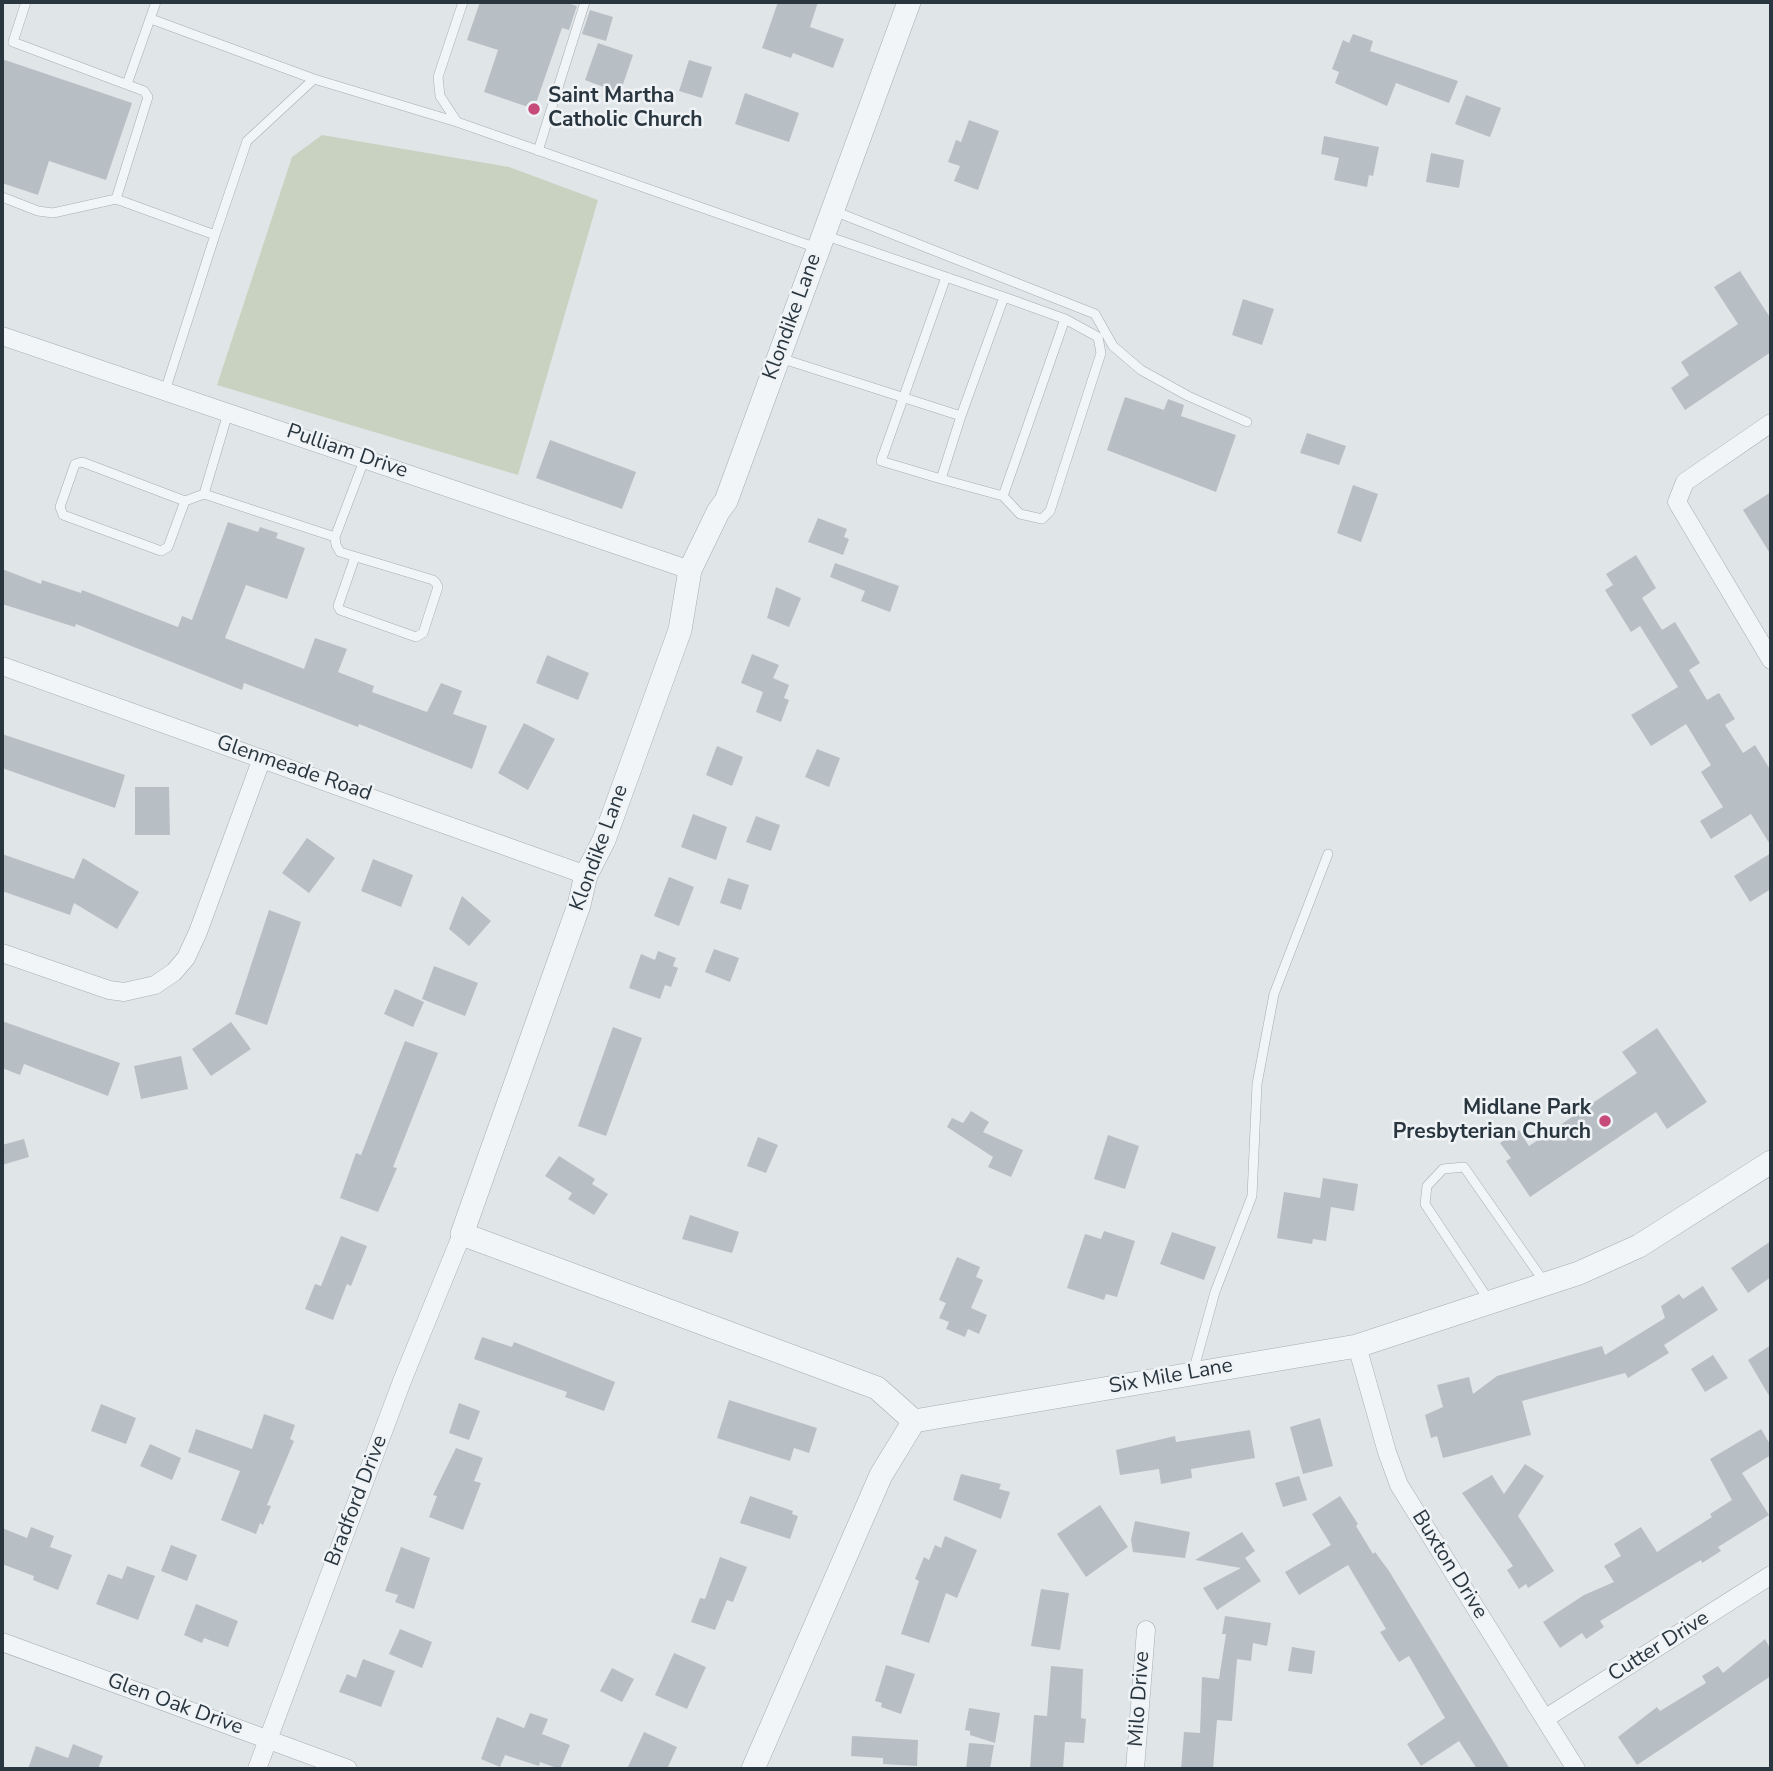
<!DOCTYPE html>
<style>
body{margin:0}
#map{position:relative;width:1773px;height:1771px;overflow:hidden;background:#e0e5e8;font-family:"Nunito Sans",sans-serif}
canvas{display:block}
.frame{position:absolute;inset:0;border:4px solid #29363f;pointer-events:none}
</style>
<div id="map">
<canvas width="1773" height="1771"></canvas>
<div class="frame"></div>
</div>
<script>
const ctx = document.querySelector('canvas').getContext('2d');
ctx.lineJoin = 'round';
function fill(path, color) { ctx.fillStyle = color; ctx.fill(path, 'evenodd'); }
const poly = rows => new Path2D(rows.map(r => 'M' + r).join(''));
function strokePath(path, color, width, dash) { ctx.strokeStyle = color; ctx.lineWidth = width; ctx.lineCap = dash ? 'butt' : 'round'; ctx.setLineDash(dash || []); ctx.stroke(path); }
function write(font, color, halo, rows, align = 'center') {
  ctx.font = font + ' "Nunito Sans",sans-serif'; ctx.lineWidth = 5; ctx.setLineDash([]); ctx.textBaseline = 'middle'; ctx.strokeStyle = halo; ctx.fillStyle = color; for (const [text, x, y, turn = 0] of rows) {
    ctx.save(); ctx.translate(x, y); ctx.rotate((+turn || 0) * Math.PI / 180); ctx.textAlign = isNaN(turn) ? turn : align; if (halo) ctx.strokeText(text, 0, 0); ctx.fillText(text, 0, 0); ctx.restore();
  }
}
fill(poly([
 [322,135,509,167,598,200,518,475,217,385,292,157]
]), '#c9d2c1');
fill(poly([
 [480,2,564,2,577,6,569,30,562,28,534,109,484,92,498,50,467,40],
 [778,2,818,2,810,27,844,39,833,68,793,53,791,58,762,48],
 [590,10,613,17,606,41,582,34],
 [1353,34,1373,41,1370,51,1458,81,1449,103,1396,83,1387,106,1335,83,1339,72,1332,69,1343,40,1349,43],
 [598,43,633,55,620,93,585,80],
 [2,59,132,103,106,180,49,161,38,195,2,183],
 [689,60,712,67,702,98,679,91],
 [745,93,799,113,789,142,735,124],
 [1466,95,1501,108,1490,137,1455,124],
 [969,120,999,131,978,190,954,181,960,166,948,162,956,140,961,142],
 [1324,136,1379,147,1373,176,1369,175,1367,187,1334,180,1339,158,1321,154],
 [1431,153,1464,160,1459,188,1426,182],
 [1740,271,1771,319,1771,352,1685,410,1671,388,1689,375,1681,362,1738,324,1714,287],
 [1243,299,1274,309,1262,345,1232,335],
 [1125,397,1164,410,1168,399,1184,405,1181,416,1236,435,1216,492,1107,450],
 [1307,433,1346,446,1339,465,1300,453],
 [550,440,636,472,622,509,536,478],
 [1353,485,1378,494,1361,542,1337,533],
 [1771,492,1771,555,1743,510],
 [818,518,847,529,844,537,849,539,843,555,808,542],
 [228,522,258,532,260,527,278,533,276,538,305,548,287,599,246,585,225,638,304,669,315,638,347,649,338,672,374,686,372,692,427,712,441,683,462,691,453,714,487,726,472,769,359,724,358,727,244,683,242,690,76,624,75,627,2,604,2,569,41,584,42,580,81,593,82,590,178,627,182,616,192,620],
 [1636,555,1656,588,1642,598,1662,630,1675,622,1700,663,1689,670,1707,700,1719,693,1735,719,1725,725,1743,753,1755,745,1771,771,1771,846,1751,814,1711,839,1700,821,1723,807,1701,772,1711,765,1686,724,1651,746,1631,715,1678,687,1640,626,1631,632,1605,590,1613,585,1606,574],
 [835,563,899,586,890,612,861,601,865,591,830,577],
 [776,587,801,598,789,627,767,618],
 [752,654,779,665,773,678,789,685,784,698,789,700,781,722,756,712,763,692,741,683],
 [547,655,589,673,578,700,536,683],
 [524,723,555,739,528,790,498,773],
 [2,734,125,775,115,808,2,768],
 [717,746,743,757,732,786,706,775],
 [817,749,840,758,829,787,805,777],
 [135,787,169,787,170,835,135,835],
 [693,814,727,827,716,860,681,847],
 [756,816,780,825,771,851,746,842],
 [307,838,335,858,309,893,282,873],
 [1771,853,1771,889,1750,902,1734,876],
 [2,854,74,879,83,858,139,892,117,929,74,903,70,915,2,891],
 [373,859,413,875,401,907,361,891],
 [669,877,694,887,679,926,654,916],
 [728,878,749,885,741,910,720,903],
 [462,896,491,921,469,946,449,929],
 [269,910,301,922,267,1025,235,1014],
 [714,949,739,958,730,982,705,972],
 [658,951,676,958,673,966,678,968,671,987,665,985,660,999,629,988,641,954,655,960],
 [434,966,478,983,465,1016,422,999],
 [395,989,424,1002,413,1027,384,1014],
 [2,1021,120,1063,108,1096,24,1064,20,1075,2,1068],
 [231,1022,251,1049,211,1076,192,1049],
 [613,1027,642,1038,606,1136,578,1126],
 [1657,1028,1707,1102,1667,1129,1656,1112,1530,1197,1506,1161,1511,1158,1500,1143,1519,1130,1529,1146,1637,1073,1622,1052],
 [405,1041,438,1053,393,1167,397,1168,378,1212,340,1198,356,1153,361,1155],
 [181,1056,188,1089,141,1099,134,1066],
 [971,1111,989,1122,983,1132,1023,1150,1011,1177,988,1167,993,1157,947,1127,952,1118,963,1123],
 [1108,1135,1139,1146,1125,1189,1094,1179],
 [758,1137,778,1145,766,1173,747,1166],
 [24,1139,29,1157,2,1165,2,1145],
 [559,1156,595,1179,592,1184,608,1194,594,1215,568,1199,572,1193,545,1176],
 [1323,1178,1358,1184,1354,1211,1331,1207,1326,1241,1313,1239,1312,1244,1277,1238,1284,1192,1320,1198],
 [690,1215,739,1232,732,1253,682,1239],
 [1104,1231,1135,1241,1117,1297,1106,1294,1104,1300,1067,1288,1085,1234,1101,1239],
 [1172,1232,1216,1247,1204,1280,1160,1264],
 [341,1236,367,1246,351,1286,347,1284,333,1320,305,1309,315,1284,321,1286],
 [1771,1241,1771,1277,1748,1293,1731,1268],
 [957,1257,980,1267,976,1277,983,1280,971,1308,987,1315,979,1334,968,1329,965,1337,946,1329,949,1322,939,1318,946,1303,939,1300],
 [1703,1286,1718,1310,1664,1345,1669,1353,1628,1378,1625,1373,1522,1401,1531,1435,1443,1458,1437,1436,1431,1438,1425,1415,1443,1407,1437,1385,1469,1377,1473,1394,1497,1376,1602,1346,1605,1355,1665,1318,1661,1306,1679,1294,1683,1299],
 [482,1337,512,1347,514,1342,615,1382,604,1411,565,1397,567,1392,474,1359],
 [1771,1345,1771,1399,1748,1360],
 [1713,1355,1728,1378,1705,1392,1691,1369],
 [729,1400,817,1428,809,1453,794,1448,790,1461,717,1438],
 [459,1403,480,1411,469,1440,449,1433],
 [101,1404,136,1418,126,1444,91,1431],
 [264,1414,295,1425,290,1439,294,1441,267,1505,271,1506,263,1525,260,1523,256,1534,221,1520,240,1471,188,1452,196,1429,252,1449],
 [1320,1418,1333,1466,1303,1474,1290,1427],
 [1761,1429,1771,1446,1771,1455,1742,1473,1769,1515,1718,1547,1721,1551,1702,1563,1701,1560,1600,1621,1604,1627,1586,1639,1582,1633,1560,1648,1543,1622,1584,1595,1614,1582,1604,1566,1621,1556,1614,1544,1641,1527,1657,1552,1712,1517,1710,1514,1732,1500,1710,1459],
 [1250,1430,1255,1458,1191,1469,1192,1478,1161,1484,1159,1469,1120,1475,1116,1450,1175,1436,1176,1442],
 [150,1444,181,1458,172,1480,140,1466],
 [456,1448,483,1458,474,1481,481,1483,463,1530,429,1517,437,1496,433,1495],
 [1525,1464,1544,1476,1518,1516,1554,1571,1528,1588,1526,1584,1519,1589,1507,1570,1513,1566,1462,1493,1492,1475,1504,1494],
 [961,1474,1001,1484,999,1489,1010,1492,1001,1519,953,1500],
 [1299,1476,1307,1500,1283,1507,1275,1483],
 [750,1496,793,1511,792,1514,798,1516,790,1539,740,1523],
 [1340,1496,1358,1524,1356,1526,1373,1554,1375,1552,1389,1571,1510,1769,1477,1769,1459,1741,1421,1766,1407,1744,1445,1718,1409,1656,1399,1662,1380,1632,1386,1629,1348,1565,1299,1595,1285,1572,1331,1545,1312,1514],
 [1100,1505,1128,1547,1086,1577,1057,1534],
 [1135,1521,1190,1532,1185,1558,1133,1552,1131,1540],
 [31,1527,54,1536,50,1547,72,1555,58,1590,33,1580,34,1576,2,1564,2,1528,27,1538],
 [1242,1532,1255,1551,1245,1558,1261,1581,1217,1610,1203,1588,1241,1568,1195,1560],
 [945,1536,977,1550,957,1598,946,1593,929,1643,901,1634,919,1581,915,1579,924,1557,929,1560,935,1545,941,1548],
 [171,1545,197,1555,187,1581,161,1571],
 [401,1547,430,1558,414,1609,395,1602,398,1595,385,1591],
 [720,1557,747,1567,733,1602,727,1600,715,1630,691,1622,700,1598,705,1599],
 [127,1566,155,1576,138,1620,96,1604,108,1574,122,1579],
 [1041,1589,1069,1593,1060,1650,1031,1646],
 [196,1604,238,1621,228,1647,204,1638,202,1643,184,1635],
 [1225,1616,1271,1623,1267,1646,1253,1643,1251,1661,1237,1659,1232,1721,1217,1720,1213,1769,1181,1769,1184,1732,1200,1733,1202,1677,1219,1679,1226,1634,1222,1634],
 [400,1629,432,1642,422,1668,389,1654],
 [1765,1639,1771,1650,1771,1676,1637,1765,1618,1737,1657,1707,1660,1711,1706,1683,1702,1676,1718,1666,1723,1673],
 [1292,1647,1315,1651,1312,1674,1288,1671],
 [674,1653,706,1667,687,1709,655,1695],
 [363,1659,395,1671,381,1707,339,1692,347,1674,356,1678],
 [886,1665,915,1674,901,1714,881,1707,882,1703,875,1701],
 [1051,1666,1083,1669,1081,1718,1086,1719,1084,1743,1065,1742,1063,1769,1030,1769,1034,1715,1047,1716],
 [612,1668,634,1679,622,1702,600,1691],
 [969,1708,1000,1713,995,1743,970,1735,970,1731,965,1730],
 [530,1713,548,1719,542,1734,570,1745,560,1769,540,1762,539,1766,505,1755,500,1767,481,1759,497,1717,524,1728],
 [644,1732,677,1747,667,1769,627,1769],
 [852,1736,918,1740,917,1766,883,1764,883,1758,851,1756],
 [969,1743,994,1745,990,1769,966,1769],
 [73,1744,103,1756,98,1769,28,1769,36,1746,68,1758]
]), '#b7bfc5');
const service = poly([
 [26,2,13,42,144,91,148,97,116,199,215,235,165,391],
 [463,2,438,77,440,96,457,122,817,248],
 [151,19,314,79],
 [127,84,156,2],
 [538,151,585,2],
 [2,197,38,211,53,213,116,199],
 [834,211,1095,314,1113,346,1141,370,1188,396,1247,422],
 [215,235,247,141,314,79,457,122],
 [780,358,961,416,1004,297,824,235],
 [228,413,204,494,335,537],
 [961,416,941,479,1003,496,1065,319,1004,297],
 [941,479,881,461,946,277],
 [1003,496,1020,514,1042,519,1050,511,1101,353,1098,337,1065,319],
 [185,501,168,547,161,551,63,515,60,507,75,464,82,462,185,501,204,494],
 [355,557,338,606,340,610,416,637,423,633,438,587,436,583,433,580,340,552,336,545,335,537,365,458],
 [1490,1302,1425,1204,1427,1186,1443,1169,1464,1167,1545,1283],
 [1193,1372,1215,1292,1252,1196,1257,1084,1274,994,1328,854]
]);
const minor = poly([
 [2,336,690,570],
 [1771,423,1685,482,1677,502,1771,660],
 [2,666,586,875],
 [2,953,109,990,124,992,155,985,174,972,186,958,198,932,261,761],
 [1357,1346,1387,1452,1399,1485,1576,1769],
 [2,1642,348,1769],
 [1546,1718,1771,1575],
 [257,1769,402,1381,462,1234],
 [1135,1769,1146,1630]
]);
const tertiary = poly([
 [909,2,726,501,718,512,690,570,680,630,604,840,586,875,579,905,462,1234,877,1388,914,1421],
 [753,1769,881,1475,914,1421,1357,1346,1579,1273,1639,1246,1771,1162]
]);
strokePath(service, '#a5adb2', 10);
strokePath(minor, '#a5adb2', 19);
strokePath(tertiary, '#a5adb2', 24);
strokePath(service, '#f2f5f7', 9);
strokePath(minor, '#f2f5f7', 18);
strokePath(tertiary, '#f2f5f7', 23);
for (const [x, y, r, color] of [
 [534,109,7,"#c74b7a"],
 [1605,1121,7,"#c74b7a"]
]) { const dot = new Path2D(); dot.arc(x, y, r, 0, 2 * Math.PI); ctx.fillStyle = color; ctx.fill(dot); strokePath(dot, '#eff3f6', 2.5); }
write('bold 21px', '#29363f', '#eff3f6', [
 ["Saint Martha",548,97],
 ["Catholic Church",548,121],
 ["Midlane Park",1591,1109,"right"],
 ["Presbyterian Church",1591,1133,"right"]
], 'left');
write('21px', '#29363f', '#eff3f6', [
 ["Klondike Lane",793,317,-70],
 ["Pulliam Drive",347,452,19],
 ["Glenmeade Road",294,769,19],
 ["Klondike Lane",600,848,-70],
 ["Six Mile Lane",1171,1377,-10],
 ["Bradford Drive",357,1501,-69],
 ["Buxton Drive",1449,1565,58],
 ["Cutter Drive",1659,1647,-32],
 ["Milo Drive",1140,1699,-86],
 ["Glen Oak Drive",175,1705,20]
]);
</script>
